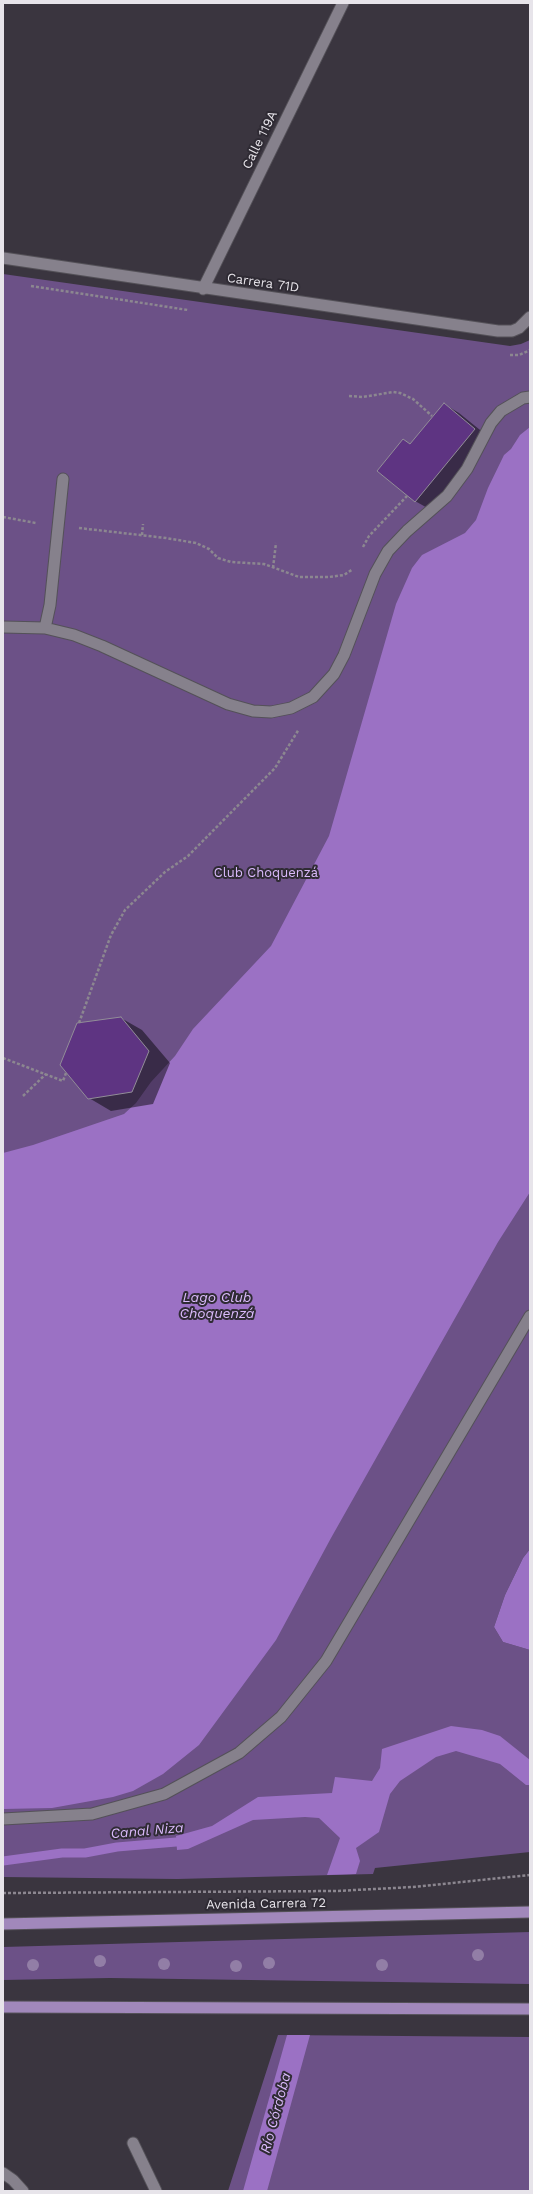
<!DOCTYPE html>
<meta charset="utf-8">
<style>
body{margin:0}
#map{position:relative;width:533px;height:2194px;overflow:hidden;background:#3a353f;font-family:"Work Sans",sans-serif}
canvas{display:block}
.frame{position:absolute;inset:0;border:4px solid #e7e4ea;pointer-events:none}
</style>
<div id="map">
<canvas width="533" height="2194"></canvas>
<div class="frame"></div>
</div>
<script>
const ctx = document.querySelector('canvas').getContext('2d');
ctx.lineJoin = 'round';
function fill(path, color) { ctx.fillStyle = color; ctx.fill(path, 'evenodd'); }
const poly = rows => new Path2D(rows.map(r => 'M' + r).join(''));
function strokePath(path, color, width, dash) { ctx.strokeStyle = color; ctx.lineWidth = width; ctx.lineCap = dash ? 'butt' : 'round'; ctx.setLineDash(dash || []); ctx.stroke(path); }
function write(font, color, halo, rows, align = 'center') {
  ctx.font = font + ' "Work Sans",sans-serif'; ctx.lineWidth = 4; ctx.setLineDash([]); ctx.textBaseline = 'middle'; ctx.strokeStyle = halo; ctx.fillStyle = color; for (const [text, x, y, turn = 0] of rows) {
    ctx.save(); ctx.translate(x, y); ctx.rotate((+turn || 0) * Math.PI / 180); ctx.textAlign = isNaN(turn) ? turn : align; if (halo) ctx.strokeText(text, 0, 0); ctx.fillText(text, 0, 0); ctx.restore();
  }
}
fill(poly([
 [3,274,510,346,521,344,530,340,530,1549,523,1558,505,1595,494,1627,503,1642,530,1650,530,1852,375,1868,373,1874,177,1879,3,1877],
 [530,1932,530,1984,110,1978,3,1980,3,1947],
 [278,2035,530,2037,530,2191,228,2191]
]), '#6c5187');
fill(poly([
 [530,427,530,1192,498,1242,331,1538,276,1640,199,1745,163,1774,133,1791,113,1797,52,1808,3,1809,3,1153,33,1145,124,1114,136,1103,151,1082,175,1056,193,1029,271,946,329,836,396,604,412,568,422,555,465,533,476,520,488,488,504,455,511,449,520,435],
 [530,1549,530,1650,503,1642,494,1627,505,1595,523,1558],
 [451,1726,482,1730,500,1736,530,1760,530,1785,526,1785,500,1764,456,1751,436,1757,400,1781,390,1794,379,1832,356,1848,360,1861,356,1874,327,1875,340,1838,319,1818,305,1817,253,1820,188,1849,177,1850,176,1836,212,1826,258,1797,332,1793,335,1777,372,1781,380,1768,382,1749],
 [287,2035,310,2035,267,2191,243,2191]
]), '#9b71c4');
fill(poly([
 [444,404,459,413,490,438,431,510,415,501,411,445],
 [121,1018,142,1030,170,1063,153,1104,111,1111,89,1098]
]), '#0007');
strokePath(poly([
 [3,1861,62,1853,85,1853,117,1847,188,1841]
]), '#9b71c4', 9);
const building = poly([
 [444,403,475,429,415,502,377,471,403,439,410,444,444,403],
 [121,1017,149,1051,132,1092,88,1099,60,1065,77,1023,121,1017]
]);
fill(building, '#5e3482');
strokePath(building, '#928d98', 1);
const service = poly([
 [3,627,45,628,74,635,102,646,228,704,253,711,271,712,291,708,313,697,334,674,344,655,375,574,388,551,407,531,447,496,467,469,491,423,501,411,523,398,530,397],
 [45,628,50,605,63,479],
 [3,1819,92,1814,164,1794,239,1753,281,1717,326,1661,530,1316],
 [133,2143,156,2191],
 [3,2173,13,2180,23,2191]
]);
const minor = poly([
 [3,258,498,331,512,331,519,328,530,317],
 [203,289,343,3]
]);
const trunk = poly([
 [3,1924,530,1912],
 [3,2007,530,2009]
]);
strokePath(service, '#545158', 13);
strokePath(minor, '#545158', 13);
strokePath(trunk, '#545158', 13);
strokePath(poly([
 [31,286,188,310],
 [510,355,519,355,530,350],
 [349,396,363,397,393,392,400,393,413,399,432,416],
 [3,517,36,523],
 [79,528,166,538,196,543,209,549,218,558,231,562,264,564,299,577,329,577,344,575,353,569],
 [142,535,143,524],
 [363,547,369,536,407,496],
 [273,568,276,543],
 [79,1023,111,935,125,910,165,872,188,856,275,768,299,729],
 [3,1058,63,1081,66,1073],
 [23,1096,46,1074],
 [3,1893,336,1891,413,1887,530,1875]
]), '#8c8790', 2.5, [3, 2]);
strokePath(service, '#86818c', 11);
strokePath(minor, '#86818c', 11);
strokePath(trunk, '#a188bb', 11);
ctx.fillStyle = '#927ea6';
for (const [x, y] of [
 [478,1955],
 [100,1961],
 [269,1963],
 [164,1964],
 [33,1965],
 [382,1965],
 [236,1966]
]) { ctx.beginPath(); ctx.arc(x, y, 6, 0, 2 * Math.PI); ctx.fill(); }
write('13px', '#e7e4ea', '#2f2b34', [
 ["Calle 119A",260,140,-64],
 ["Carrera 71D",263,283,8],
 ["Avenida Carrera 72",266,1904,-1]
]);
write('13px', '#dabafb', '#2f2b34', [
 ["Club Choquenzá",266,873]
]);
write('italic 14px', '#dbbbfc', '#2f2b34', [
 ["Lago Club",217,1298],
 ["Choquenzá",217,1314],
 ["Canal Niza",147,1831,-5],
 ["Río Córdoba",276,2113,-75]
]);
</script>
